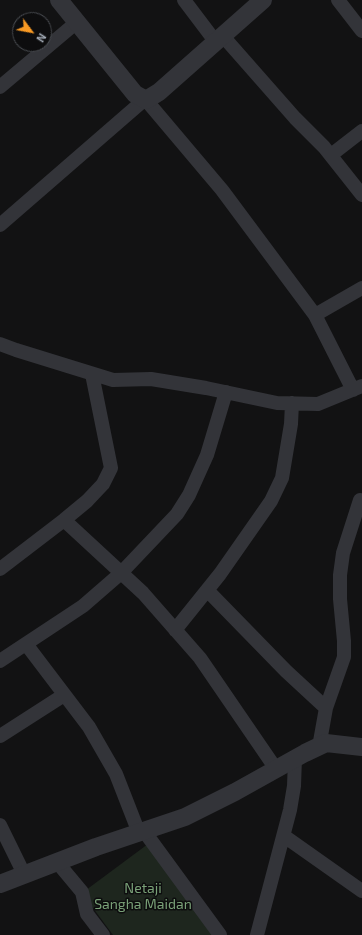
<!DOCTYPE html>
<style>
body{margin:0}
#map{position:relative;width:362px;height:935px;overflow:hidden;background:#121213;font-family:"Exo 2",sans-serif}
canvas{display:block}
.north{position:absolute;left:12px;top:12px;width:40px;height:40px;box-sizing:border-box;background:#0d0d0e;border:1px solid #494c51;border-radius:50%;rotate:122deg;font-size:11px;font-weight:700;line-height:16px;text-align:center;color:#a2aab5}
.north::after{content:'';display:block;margin:auto;width:14px;height:18px;background:#f99a24;clip-path:polygon(50% 0,100% 100%,50% 72%,0 100%)}
</style>
<div id="map">
<canvas width="362" height="935"></canvas>
<div class="north">N</div>
</div>
<script>
const ctx = document.querySelector('canvas').getContext('2d');
ctx.lineJoin = 'round';
function fill(path, color) { ctx.fillStyle = color; ctx.fill(path, 'evenodd'); }
const poly = rows => new Path2D(rows.map(r => 'M' + r).join(''));
function strokePath(path, color, width, dash) { ctx.strokeStyle = color; ctx.lineWidth = width; ctx.lineCap = dash ? 'butt' : 'round'; ctx.setLineDash(dash || []); ctx.stroke(path); }
function write(font, color, halo, rows, align = 'center') {
  ctx.font = font + ' "Exo 2",sans-serif'; ctx.lineWidth = 3; ctx.setLineDash([]); ctx.textBaseline = 'middle'; ctx.strokeStyle = halo; ctx.fillStyle = color; for (const [text, x, y, turn = 0] of rows) {
    ctx.save(); ctx.translate(x, y); ctx.rotate((+turn || 0) * Math.PI / 180); ctx.textAlign = isNaN(turn) ? turn : align; if (halo) ctx.strokeText(text, 0, 0); ctx.fillText(text, 0, 0); ctx.restore();
  }
}
fill(poly([
 [152,841,220,935,113,935,82,893]
]), '#1e261e');
strokePath(poly([
 [184,0,215,41],
 [338,0,362,31],
 [222,35,295,118,324,147,362,195],
 [0,87,77,22],
 [146,100,222,190,315,315,353,390],
 [331,155,362,131],
 [0,225,144,100],
 [315,315,362,288],
 [0,344,16,350,113,380,151,379,206,388,277,403,318,404,362,386],
 [64,520,143,593,200,658,276,769],
 [0,569,64,520,87,501,103,484,111,468,92,374],
 [207,590,286,671,326,708],
 [175,630,220,574,271,501,282,478,291,424,292,403],
 [26,644,89,727,116,774,139,833],
 [0,661,83,606,121,573,177,514,189,495,207,455,226,392],
 [0,736,64,695],
 [319,747,326,708,344,657,344,641,340,599,340,575,343,553,360,500],
 [0,825,24,874],
 [144,831,220,935],
 [284,836,362,891],
 [57,862,82,892,87,914,103,935],
 [257,935,290,810,294,786,295,758]
]), '#333439', 14);
strokePath(poly([
 [59,0,135,94,146,100,159,92,263,0],
 [0,884,96,847,185,817,235,792,305,753,326,743,362,747]
]), '#333439', 18);
write('14px', '#7aa178', '#0d0d0e', [
 ["Netaji",143,888],
 ["Sangha Maidan",143,904]
]);
</script>
